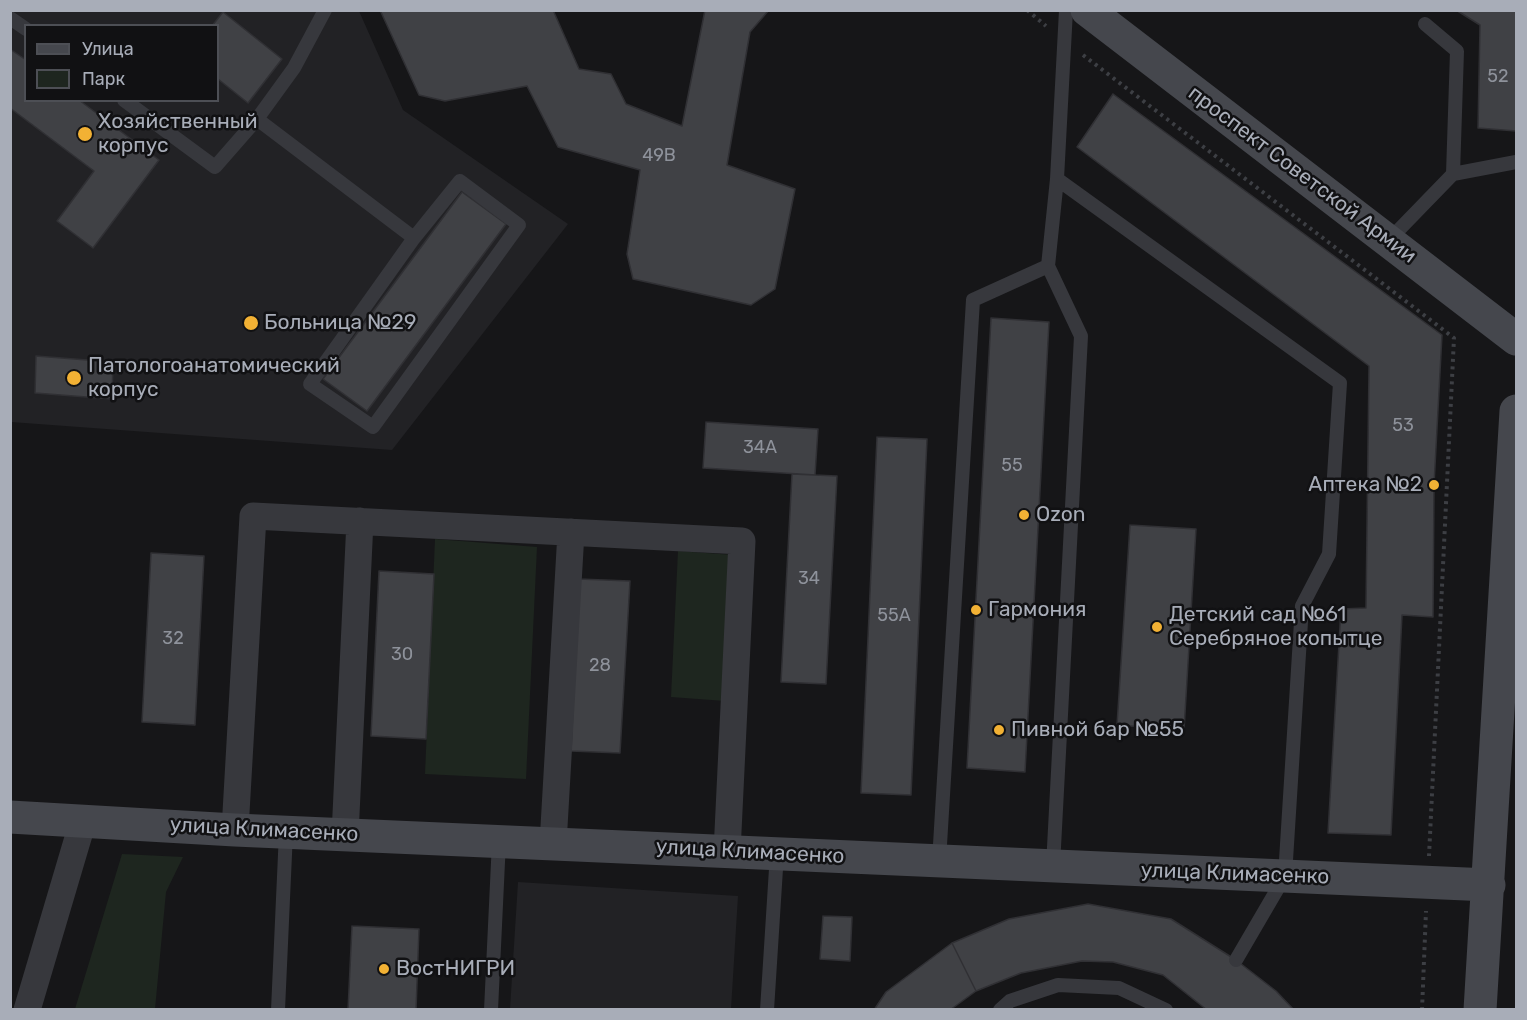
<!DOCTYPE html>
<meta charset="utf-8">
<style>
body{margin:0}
#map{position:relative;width:1527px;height:1020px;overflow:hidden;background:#161618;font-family:Rubik,sans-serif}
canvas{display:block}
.frame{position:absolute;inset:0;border:12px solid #a8adb8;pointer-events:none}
.legend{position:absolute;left:24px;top:24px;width:195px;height:78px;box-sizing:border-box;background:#111113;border:2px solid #4d4f55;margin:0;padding:8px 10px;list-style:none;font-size:18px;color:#a8adb8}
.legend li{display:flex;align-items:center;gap:12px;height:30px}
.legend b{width:30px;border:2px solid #4d4f55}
</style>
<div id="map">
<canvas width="1527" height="1020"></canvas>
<div class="frame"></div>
<ul class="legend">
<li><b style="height:8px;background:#45474d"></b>Улица</li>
<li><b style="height:16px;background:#1e261f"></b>Парк</li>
</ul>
</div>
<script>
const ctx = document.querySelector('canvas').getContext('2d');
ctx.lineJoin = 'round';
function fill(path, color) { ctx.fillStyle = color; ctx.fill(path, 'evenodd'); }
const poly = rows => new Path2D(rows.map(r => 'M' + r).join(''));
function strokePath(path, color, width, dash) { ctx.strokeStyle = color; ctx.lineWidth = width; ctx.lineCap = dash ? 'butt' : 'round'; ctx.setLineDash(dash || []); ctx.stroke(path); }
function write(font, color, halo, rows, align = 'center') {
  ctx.font = font + ' Rubik,sans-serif'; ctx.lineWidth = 5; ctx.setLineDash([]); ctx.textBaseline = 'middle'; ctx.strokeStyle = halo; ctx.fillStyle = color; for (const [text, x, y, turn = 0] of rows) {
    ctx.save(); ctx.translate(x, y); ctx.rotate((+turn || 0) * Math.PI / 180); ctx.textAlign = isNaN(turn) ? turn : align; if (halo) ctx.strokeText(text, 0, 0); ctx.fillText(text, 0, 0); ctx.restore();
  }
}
fill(poly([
 [10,11,359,11,403,110,568,224,392,450,11,422],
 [26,26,218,26,218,100,26,100],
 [518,882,738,896,731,1009,510,1009]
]), '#222225');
fill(poly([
 [435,539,537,547,526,779,425,774],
 [678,551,734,555,725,701,671,697],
 [122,854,183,857,166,892,155,1009,75,1009]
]), '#1e261f');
const building = poly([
 [380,10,553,10,579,69,611,74,626,104,682,126,705,10,769,10,750,32,727,165,795,189,775,289,751,305,633,279,627,254,640,170,558,147,527,86,445,101,419,95,380,10],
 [1456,10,1516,10,1516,131,1478,128,1480,25,1456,10],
 [223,12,282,59,248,103,218,79,218,26,212,26,223,12],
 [10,49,26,60,26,100,79,100,159,160,93,248,57,221,94,171,10,108,10,49],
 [1113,94,1442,335,1434,485,1433,617,1402,615,1391,835,1328,833,1341,609,1366,608,1369,366,1077,147,1113,94],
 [462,192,506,224,367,411,323,379,462,192],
 [991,318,1049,322,1025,772,967,768,991,318],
 [36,356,113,362,112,399,35,393,36,356],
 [706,422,818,429,815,475,703,468,706,422],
 [877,437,927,439,911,795,861,793,877,437],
 [792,474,837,476,826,684,781,682,792,474],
 [1130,525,1196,529,1184,730,1117,725,1130,525],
 [151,553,204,556,195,725,142,722,151,553],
 [379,571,434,574,426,739,371,736,379,571],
 [579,579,630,581,620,753,571,751,579,579],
 [1088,904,1171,919,1236,960,1276,991,1294,1010,1207,1010,1163,975,1113,962,1082,961,1021,973,976,991,952,943,1009,919,1088,904],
 [823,916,852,917,850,961,820,959,823,916],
 [352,926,419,929,416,1010,348,1010,352,926],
 [952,943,976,991,950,1010,874,1010,886,992,952,943]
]);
fill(building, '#404145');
strokePath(building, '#303034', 1.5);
strokePath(poly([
 [1027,10,1046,26],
 [1083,55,1454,338,1429,856],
 [1422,1010,1426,911]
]), '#3d3f44', 4, [3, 4.5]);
strokePath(poly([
 [10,18,26,29],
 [1425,24,1457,51,1453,174],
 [124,100,215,167,257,119,294,68,325,10],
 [257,119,414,238,310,384,373,427,519,225,460,181,414,238],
 [1057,179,1340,383,1329,554,1302,606,1285,876,1236,960],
 [1388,241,1453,174,1516,162],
 [939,861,973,300,1048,266],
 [1053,866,1081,336,1048,266,1057,179,1066,10],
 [278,1010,286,832],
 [491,1010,499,841],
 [767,1010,777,853],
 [1000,1010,1010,1001,1058,985,1119,988,1166,1010]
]), '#37383d', 14);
strokePath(poly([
 [235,830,253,516,742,541,727,852],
 [345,835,360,521],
 [553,844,571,532],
 [27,1010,83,821]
]), '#37383d', 27);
strokePath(poly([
 [1087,10,1516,339],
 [10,817,235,830,1489,885],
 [1480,1010,1516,411]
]), '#45474d', 33);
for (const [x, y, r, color] of [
 [85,134,8,"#f2b134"],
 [251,323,8,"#f2b134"],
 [74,378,8,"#f2b134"],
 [1434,485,6,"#f2b134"],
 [1024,515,6,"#f2b134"],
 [976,610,6,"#f2b134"],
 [1157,627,6,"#f2b134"],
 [999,730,6,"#f2b134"],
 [384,969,6,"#f2b134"]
]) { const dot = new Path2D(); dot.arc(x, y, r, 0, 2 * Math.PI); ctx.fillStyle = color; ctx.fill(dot); strokePath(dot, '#111113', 2); }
write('18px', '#8e929b', null, [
 ["52",1498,77],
 ["49В",659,156],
 ["53",1403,426],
 ["34А",760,448],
 ["55",1012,466],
 ["34",809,579],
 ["55А",894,616],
 ["32",173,639],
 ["30",402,655],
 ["28",600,666]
]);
write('21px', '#a8adb8', '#111113', [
 ["Хозяйственный",98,122],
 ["корпус",98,146],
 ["Больница №29",264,323],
 ["Патологоанатомический",88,366],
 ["корпус",88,390],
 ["Аптека №2",1422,485,"right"],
 ["Ozon",1036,515],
 ["Гармония",988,610],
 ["Детский сад №61",1169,615],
 ["Серебряное копытце",1169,639],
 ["Пивной бар №55",1011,730],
 ["ВостНИГРИ",396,969]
], 'left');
write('21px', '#a8adb8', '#111113', [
 ["проспект Советской Армии",1302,175,37],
 ["улица Климасенко",264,830,3],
 ["улица Климасенко",750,852,3],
 ["улица Климасенко",1235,874,2]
]);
</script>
